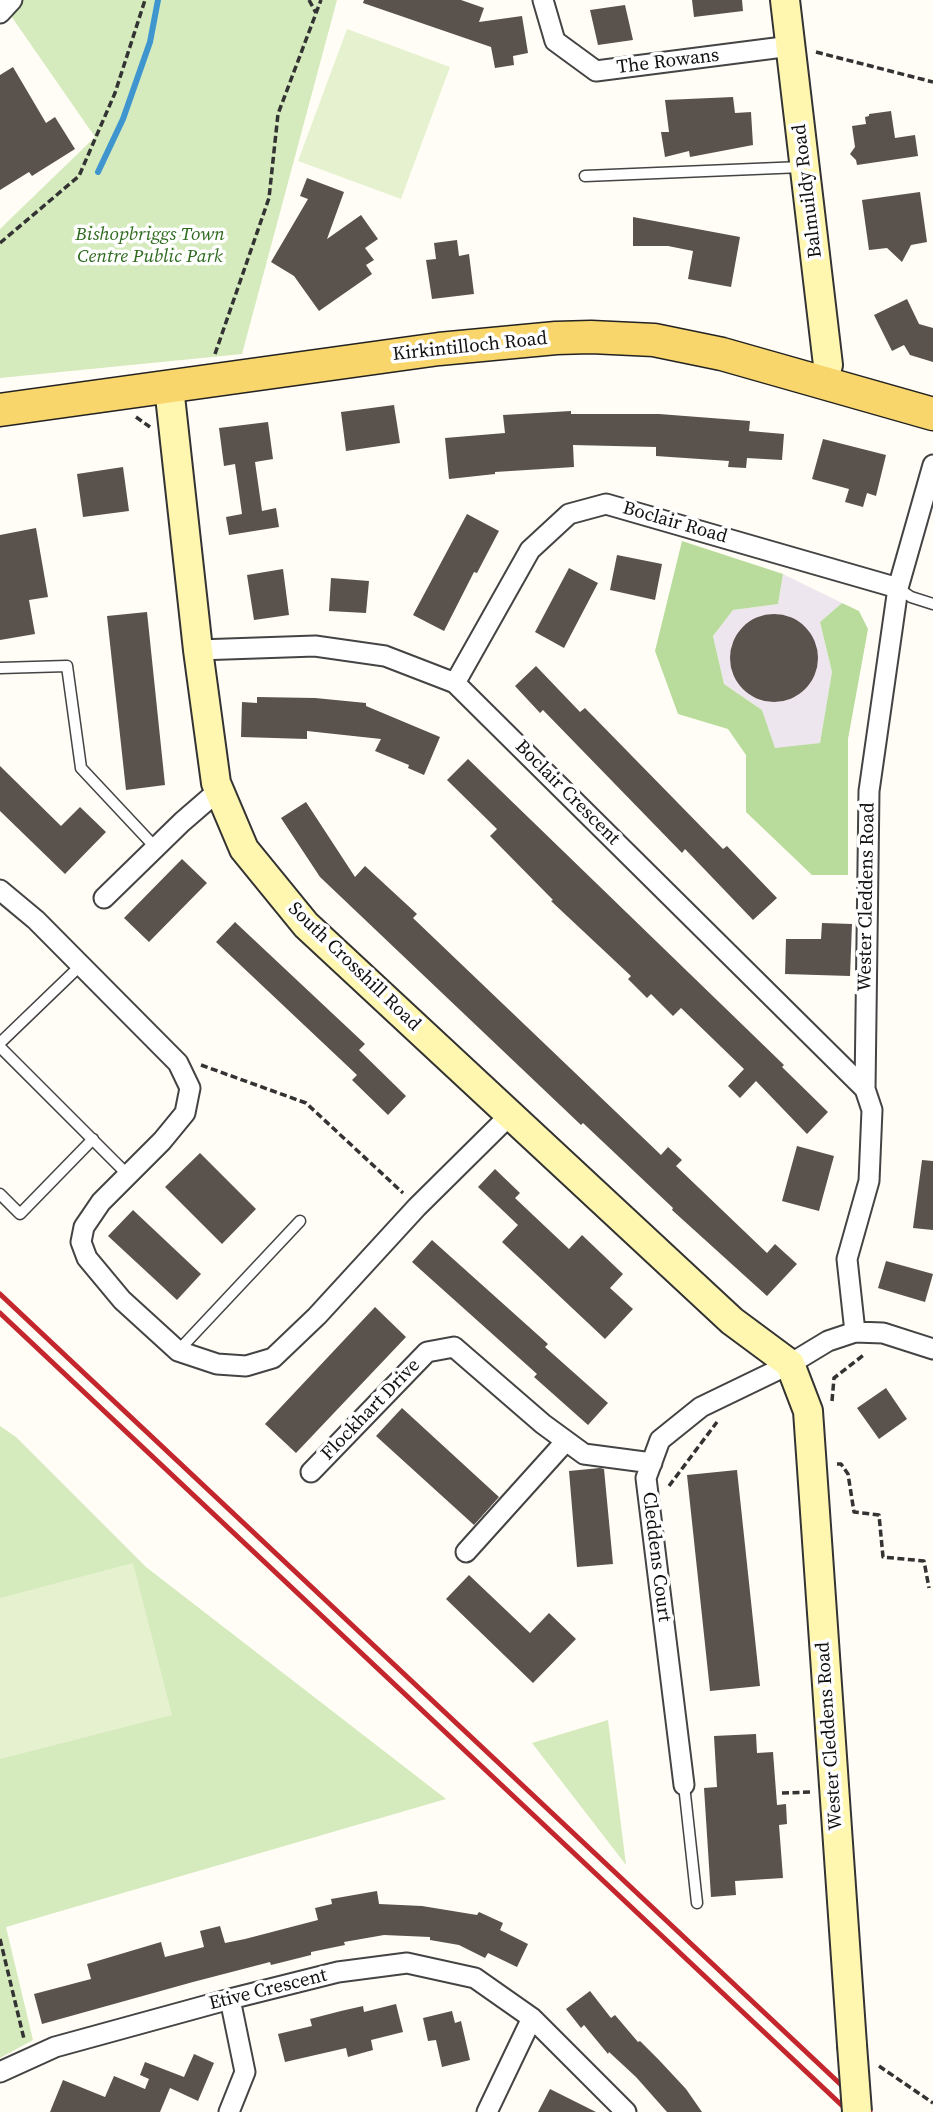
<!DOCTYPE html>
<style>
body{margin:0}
canvas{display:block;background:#fffdf5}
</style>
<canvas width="933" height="2112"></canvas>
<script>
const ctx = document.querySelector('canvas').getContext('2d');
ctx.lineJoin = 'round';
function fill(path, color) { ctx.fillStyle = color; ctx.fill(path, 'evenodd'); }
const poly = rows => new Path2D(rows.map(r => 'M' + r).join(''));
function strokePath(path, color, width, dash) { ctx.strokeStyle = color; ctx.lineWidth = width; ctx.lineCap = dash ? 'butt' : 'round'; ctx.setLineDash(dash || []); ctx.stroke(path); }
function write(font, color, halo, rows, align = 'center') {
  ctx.font = font + ' "Source Serif 4",serif'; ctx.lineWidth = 7; ctx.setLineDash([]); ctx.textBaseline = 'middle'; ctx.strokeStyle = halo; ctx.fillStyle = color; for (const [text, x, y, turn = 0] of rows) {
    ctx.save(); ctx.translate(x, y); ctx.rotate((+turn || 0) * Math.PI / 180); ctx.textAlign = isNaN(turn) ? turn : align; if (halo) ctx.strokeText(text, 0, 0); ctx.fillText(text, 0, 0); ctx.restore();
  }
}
fill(poly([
 [783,574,842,603,820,622,832,672,820,743,775,749,762,710,724,684,713,636,733,610,778,604]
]), '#eee6ef');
fill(poly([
 [0,0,337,0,242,354,0,378,0,229,95,137],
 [0,1426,16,1437,146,1567,446,1799,6,1927,33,2040,0,2058],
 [608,1720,626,1865,532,1743]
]), '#d5ebbd');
fill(poly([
 [682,541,783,574,778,604,733,610,713,636,724,684,762,710,775,748,820,743,832,672,820,622,842,603,859,611,868,629,848,739,848,875,812,875,746,812,746,755,728,729,678,714,655,651]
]), '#b9dc9c');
fill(poly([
 [347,29,450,67,401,199,298,161],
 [133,1563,172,1715,0,1759,0,1598]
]), '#e6f2cf');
strokePath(poly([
 [98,172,123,119,150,42,158,0]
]), '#3f96cf', 6);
fill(poly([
 [364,0,461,0,484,8,479,22,522,16,528,53,513,56,514,65,495,68,491,47,363,3],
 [692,0,742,0,743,11,694,17],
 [625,5,633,40,598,45,590,10],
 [13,67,46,123,55,117,75,149,32,176,29,172,0,190,0,75],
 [733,97,735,113,751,112,753,145,690,157,689,151,665,157,661,132,669,132,665,100],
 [891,111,895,138,915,135,918,156,857,165,856,160,850,154,855,147,852,126,866,124,865,117,869,116,869,114],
 [307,178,344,192,327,239,361,215,378,239,365,248,374,260,366,265,372,274,319,311,294,276,271,262,308,199,300,196],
 [920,192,927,242,911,245,902,262,887,248,869,250,862,200],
 [633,217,740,237,731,287,688,279,693,251,668,246,633,246],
 [457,240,459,256,469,254,474,294,432,299,426,260,436,259,434,243],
 [907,299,919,324,933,328,933,362,910,355,904,345,892,351,874,315],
 [394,405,400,443,346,451,341,412],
 [571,411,571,414,659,414,750,421,749,431,784,434,782,460,747,458,746,468,728,467,729,461,656,456,656,447,573,445,574,467,495,472,495,474,449,479,445,438,505,433,503,415],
 [268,422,273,459,255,462,262,511,276,508,279,527,229,535,226,517,242,514,235,464,224,466,219,428],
 [823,439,886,455,876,496,867,493,863,507,845,502,849,489,812,479],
 [123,467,129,511,83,517,77,474],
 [467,514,499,531,477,573,474,572,444,631,413,615],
 [36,528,48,597,29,600,35,634,0,640,0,535],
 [617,555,662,564,655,600,610,590],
 [569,568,598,583,564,648,535,632],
 [283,569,289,615,254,620,247,575],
 [331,578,369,581,366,613,329,611],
 [147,612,165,785,126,790,107,616],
 '730 658a44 44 0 1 1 88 0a44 44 0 1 1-88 0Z',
 [536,666,580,712,585,708,723,849,727,846,777,898,753,920,685,849,682,853,543,710,540,713,515,686],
 [257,697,315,698,366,703,366,706,440,737,424,775,408,768,409,765,375,751,381,739,307,731,307,739,241,737,242,702,257,703],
 [468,759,784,1065,782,1067,828,1112,807,1134,756,1081,740,1098,728,1086,744,1069,681,1008,673,1016,651,994,647,998,628,979,631,976,551,901,553,900,490,836,497,829,447,780],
 [0,766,61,826,80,807,106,832,65,874,0,811],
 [306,802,355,877,365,866,417,914,413,918,661,1155,668,1147,682,1160,676,1166,767,1253,775,1244,797,1264,767,1296,672,1210,673,1208,583,1123,581,1125,320,877,281,818],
 [182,859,207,883,149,942,124,918],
 [235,922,365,1044,359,1050,406,1096,388,1115,352,1080,357,1075,216,942],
 [822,923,852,924,850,976,785,974,786,939,821,939],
 [797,1146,834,1156,819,1211,782,1201],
 [200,1153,256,1209,222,1244,165,1187],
 [922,1160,933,1161,933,1230,913,1228],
 [495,1169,520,1193,515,1198,569,1249,582,1235,623,1274,610,1288,633,1309,605,1339,502,1242,518,1225,478,1187],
 [133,1210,201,1274,177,1300,108,1236],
 [432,1240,548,1344,545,1347,608,1403,588,1425,534,1377,537,1374,412,1262],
 [886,1261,933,1274,925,1302,878,1288],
 [375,1307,406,1337,296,1453,265,1424],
 [886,1388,907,1419,879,1439,857,1408],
 [402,1408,499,1497,474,1525,376,1436],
 [600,1468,604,1469,613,1564,577,1567,569,1471],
 [737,1470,760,1686,710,1691,687,1475],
 [469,1575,530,1633,549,1613,576,1639,533,1683,446,1599],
 [756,1734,757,1753,773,1752,777,1805,786,1804,787,1824,779,1825,783,1878,735,1881,736,1895,711,1897,704,1788,717,1787,714,1736],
 [377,1891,379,1904,422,1906,477,1915,479,1912,503,1923,500,1930,528,1944,517,1967,488,1953,485,1958,459,1945,430,1940,430,1937,384,1935,344,1942,345,1945,311,1952,311,1955,271,1965,270,1962,193,1982,42,2024,34,1994,91,1979,87,1964,161,1942,165,1957,204,1947,200,1931,220,1926,225,1943,245,1939,318,1920,315,1908,332,1904,331,1899],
 [590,1991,611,2018,615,2015,638,2042,640,2041,659,2060,686,2089,702,2112,667,2112,636,2077,609,2052,608,2054,584,2025,581,2028,566,2009],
 [396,2004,403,2032,371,2040,373,2050,348,2057,346,2048,285,2062,278,2034,312,2026,310,2019,341,2011,363,2006,364,2012],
 [452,2011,455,2023,461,2021,470,2060,442,2067,436,2040,428,2041,423,2018],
 [194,2054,214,2063,198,2101,170,2088,160,2112,50,2112,63,2080,105,2097,114,2076,145,2089,149,2079,140,2075,145,2062,184,2077],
 [550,2089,596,2112,538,2112]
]), '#5a524d');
const lane = poly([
 [585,176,802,167],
 [898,588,911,597,933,604],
 [0,668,67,666,81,768,155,847],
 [0,1043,81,965],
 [0,1047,128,1175],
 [0,1194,20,1214,93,1139],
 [178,1351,300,1221],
 [684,1785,697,1903]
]);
const street = poly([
 [543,0,555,41,596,71,791,46],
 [0,13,12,0],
 [198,650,315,646,385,656,455,683,865,1089],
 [455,683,530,550,569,514,606,504,898,588],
 [0,890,36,920,178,1063,190,1088,185,1113,162,1141,101,1202,84,1227,81,1242,87,1258,122,1300,178,1351,217,1364,246,1366,273,1358,317,1316,417,1207,510,1115],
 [104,898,182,822,219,790],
 [855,1332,847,1259,869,1181,872,1110,865,1089,869,791,898,588,933,465],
 [311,1472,427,1352,454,1347,543,1424,584,1454,652,1463],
 [466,1552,566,1441],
 [684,1785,646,1478,660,1440,701,1407,790,1364,828,1341,855,1332,883,1333,933,1349],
 [0,2072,55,2047,230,1999,338,1972,407,1963,475,1978,532,2018,626,2112],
 [229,2112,245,2072,230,1999],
 [487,2112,532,2018]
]);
const secondary = poly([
 [785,0,828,365,822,382],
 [169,387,198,650,216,783,244,849,306,925,732,1321,790,1364,808,1411,852,2045]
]);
const primary = poly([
 [0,410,439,349,556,338,591,337,654,340,722,354,933,414]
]);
strokePath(lane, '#444', 13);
strokePath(street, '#444', 23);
strokePath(secondary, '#333', 32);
strokePath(primary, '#222', 35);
strokePath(poly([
 [309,0,316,13],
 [816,52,933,82],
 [0,243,79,176,115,93,145,0],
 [215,354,269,198,278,114,321,0],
 [136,417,150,427],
 [201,1065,306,1103,403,1193],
 [832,1401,834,1378,865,1354],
 [837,1464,841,1464,848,1474,854,1512,879,1515,883,1557,924,1561,929,1588],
 [669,1486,717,1422],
 [782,1793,811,1792],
 [0,1939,24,2039],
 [879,2066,933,2103]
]), '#333', 3.5, [7, 3.5]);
strokePath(lane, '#fff', 10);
strokePath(street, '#fff', 19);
strokePath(secondary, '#fff6b0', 28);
strokePath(primary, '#f9d66b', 32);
strokePath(poly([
 [0,1294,870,2112],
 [0,1313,849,2112]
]), '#c4262e', 5);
const secondaryBridge = poly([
 [852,2045,857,2112]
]);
strokePath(secondaryBridge, '#333', 32, []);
strokePath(secondaryBridge, '#fff6b0', 28);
write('19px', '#111', '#fff', [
 ["The Rowans",668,62,-7],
 ["Balmuildy Road",808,191,-97],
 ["Kirkintilloch Road",470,347,-6],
 ["Boclair Road",675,523,16],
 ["Boclair Crescent",567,793,45],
 ["Wester Cleddens Road",867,897,-89],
 ["South Crosshill Road",354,967,44],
 ["Flockhart Drive",371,1410,-46],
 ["Cleddens Court",656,1557,83],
 ["Wester Cleddens Road",830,1736,-94],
 ["Etive Crescent",268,1990,-14]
]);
write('italic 19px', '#2f6b1f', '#fff', [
 ["Bishopbriggs Town",150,235],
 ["Centre Public Park",150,257]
]);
</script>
